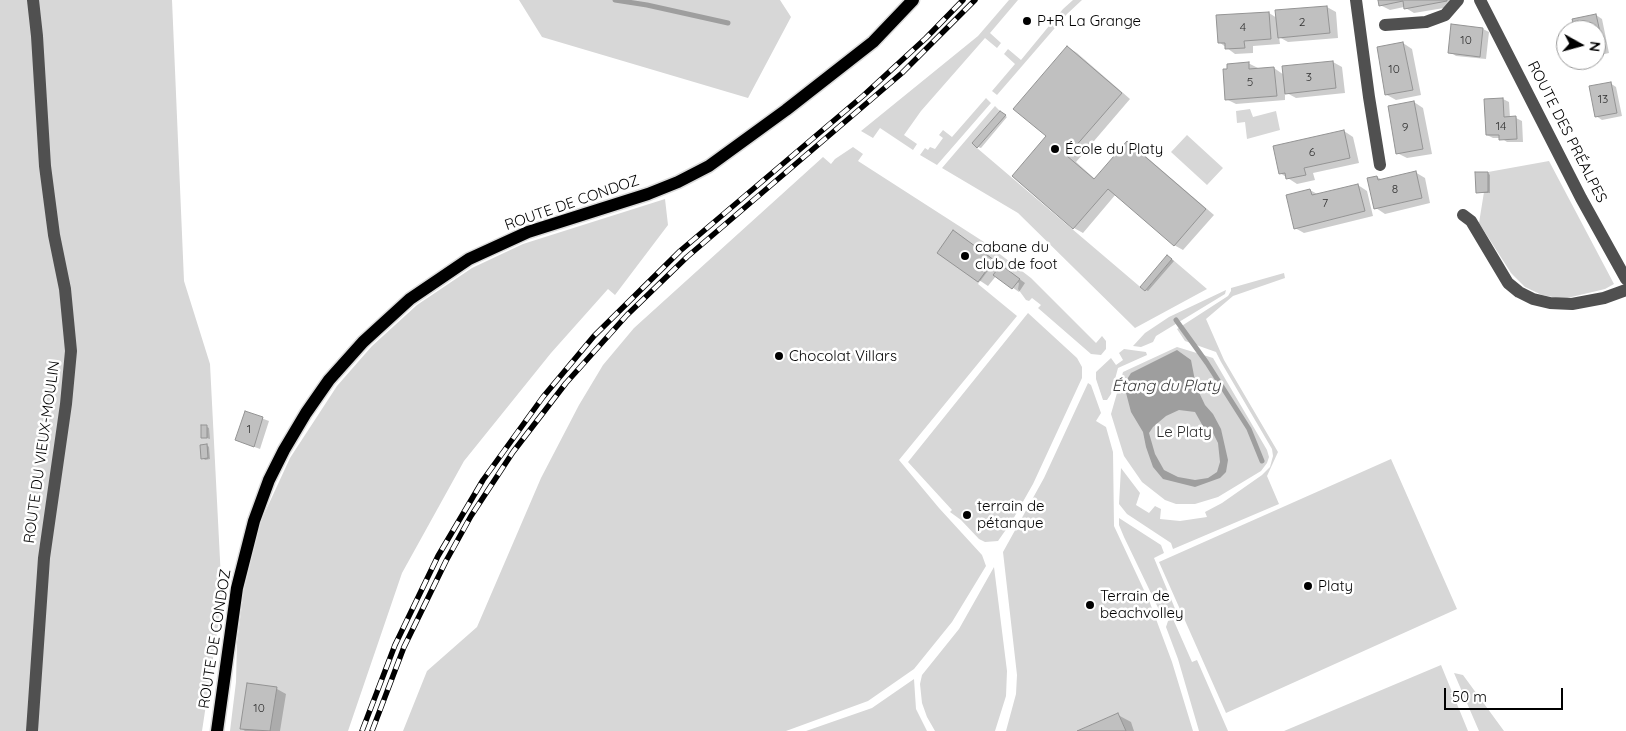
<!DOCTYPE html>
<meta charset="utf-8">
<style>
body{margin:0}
#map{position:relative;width:1626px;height:731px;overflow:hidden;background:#fff;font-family:Quicksand,sans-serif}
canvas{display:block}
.north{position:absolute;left:1556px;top:20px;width:50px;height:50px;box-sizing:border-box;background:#fff;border:1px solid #999;border-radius:50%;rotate:97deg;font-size:14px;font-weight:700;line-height:20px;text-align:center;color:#000}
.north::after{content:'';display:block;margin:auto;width:18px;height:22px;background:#000;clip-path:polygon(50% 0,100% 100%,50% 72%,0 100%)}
.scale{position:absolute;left:1444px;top:688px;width:119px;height:22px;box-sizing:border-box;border:2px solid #000;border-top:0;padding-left:6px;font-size:15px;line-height:18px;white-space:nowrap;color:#000;-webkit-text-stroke:4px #fff;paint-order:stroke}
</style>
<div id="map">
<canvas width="1626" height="731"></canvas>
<div class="north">N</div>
<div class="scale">50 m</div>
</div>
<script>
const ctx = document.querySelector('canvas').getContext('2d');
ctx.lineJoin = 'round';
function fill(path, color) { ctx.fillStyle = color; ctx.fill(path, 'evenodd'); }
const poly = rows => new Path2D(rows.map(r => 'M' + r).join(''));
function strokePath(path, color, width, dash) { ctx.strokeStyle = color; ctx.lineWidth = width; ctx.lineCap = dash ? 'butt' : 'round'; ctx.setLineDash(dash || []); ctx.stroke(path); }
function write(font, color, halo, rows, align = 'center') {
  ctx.font = font + ' Quicksand,sans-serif'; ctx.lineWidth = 5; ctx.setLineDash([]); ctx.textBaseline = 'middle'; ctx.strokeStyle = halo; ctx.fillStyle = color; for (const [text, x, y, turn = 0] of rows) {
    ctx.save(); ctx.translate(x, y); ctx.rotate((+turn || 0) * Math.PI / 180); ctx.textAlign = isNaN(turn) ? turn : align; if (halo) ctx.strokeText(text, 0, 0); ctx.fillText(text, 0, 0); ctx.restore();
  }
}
fill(poly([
 [0,0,172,0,184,281,210,364,222,599,202,731,0,731],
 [519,0,780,0,791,17,748,98,542,37],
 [1009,0,1018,0,990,33,1001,43,997,48,985,38,921,111,904,135,917,144,913,150,880,128,873,138,861,131,978,36],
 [1073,0,1082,0,1067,14,997,95,992,91,1015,64,1004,54,1008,49,1021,60,1063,9],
 [986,98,991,103,937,165,920,155,925,148,928,150,930,147,935,149,943,138,939,135,943,130,952,137],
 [995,106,1000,111,972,143,977,148,1145,291,1172,259,1207,289,1135,328,1018,213,942,168],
 [1250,109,1253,117,1276,111,1280,130,1247,139,1245,122,1237,123,1236,111],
 [1187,135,1223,168,1207,185,1171,152],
 [853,147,863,154,858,161,984,242,1031,278,1096,343,1102,336,1106,341,1106,349,1101,355,1091,354,1038,308,1041,305,1032,298,1029,301,1026,300,1018,289,1019,283,993,264,978,284,1017,316,899,460,939,508,982,555,986,566,952,622,914,669,868,701,786,731,403,731,427,671,477,627,541,478,579,405,603,365,634,328,823,157,831,164,835,159],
 [1549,161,1614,284,1605,289,1563,299,1542,295,1525,287,1511,273,1479,223,1484,192,1488,192,1488,172],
 [665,199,668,225,615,295,608,289,551,353,464,461,402,573,348,731,230,731,236,682,237,642,244,589,260,523,290,458,337,386,372,346,417,305,472,268,523,244],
 [1284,273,1285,278,1233,296,1206,319,1224,360,1278,452,1267,476,1279,504,1173,549,1171,543,1127,514,1119,504,1121,468,1140,493,1136,505,1149,513,1155,506,1161,509,1160,519,1180,521,1207,517,1205,512,1222,503,1262,475,1270,467,1273,456,1272,449,1221,362,1216,352,1185,341,1177,329,1228,296,1231,291,1231,288],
 [1226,290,1225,294,1156,336,1153,342,1141,347,1133,346,1145,333,1169,317],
 [1028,313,1077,358,1082,367,1082,378,1033,484,1012,521,998,541,985,542,979,539,961,520,950,512,952,510,908,462],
 [1177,347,1213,358,1267,450,1269,457,1267,463,1261,471,1218,497,1195,504,1176,504,1165,500,1142,482,1124,456,1111,414,1123,372],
 [1124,349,1146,352,1147,355,1118,368,1111,394,1107,400,1103,400,1096,379,1096,372,1111,358,1116,365,1123,360,1119,353],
 [1088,383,1091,385,1101,413,1096,421,1106,427,1113,452,1114,526,1150,603,1172,662,1193,731,1126,731,1118,713,1077,731,1006,731,1016,694,1017,675,1003,552,1044,478],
 [1391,459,1457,609,1226,713,1159,562],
 [1119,518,1161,545,1164,553,1154,558,1176,611,1166,616,1161,614,1124,537,1119,525],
 [994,567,1007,671,1006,696,995,731,935,731,927,717,922,703,920,684,922,675,959,629],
 [1173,619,1192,662,1197,660,1228,731,1199,731,1178,659,1166,627,1168,621],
 [1441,665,1468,731,1284,731],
 [1454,673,1463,675,1504,731,1479,731],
 [914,679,916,709,927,731,806,731,872,708]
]), '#d7d7d7');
fill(poly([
 [1177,350,1191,360,1196,386,1205,405,1213,414,1221,429,1228,460,1226,472,1220,478,1195,487,1163,479,1153,467,1146,447,1143,432,1131,412,1125,389,1126,381,1131,373],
 [1179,410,1195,412,1204,428,1213,433,1218,443,1220,462,1217,472,1208,478,1195,480,1178,477,1164,470,1155,454,1149,433,1153,427,1166,416]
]), '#9e9e9e');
fill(poly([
 [1380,0,1455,0,1456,6,1414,13,1404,7,1390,10,1380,5],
 [1327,7,1336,12,1338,38,1288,42,1279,37,1280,44,1253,46,1253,53,1235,54,1219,42,1269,13,1277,18],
 [1596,15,1602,19,1609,53,1596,56,1596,30,1576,30],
 [1452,26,1483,29,1489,32,1486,59,1456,56,1450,52],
 [1403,43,1412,49,1421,95,1396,100,1387,95],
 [1068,47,1077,53,1130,99,1076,162,1095,179,1127,142,1136,148,1214,215,1183,250,1174,245,1116,194,1083,233,1074,228,1047,136],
 [1333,62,1342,67,1345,93,1296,98,1285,92,1285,100,1236,104,1226,99,1248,63,1258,68,1274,68,1284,75],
 [1610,83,1616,87,1622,116,1602,120,1596,116],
 [1503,99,1509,102,1510,118,1516,118,1522,121,1523,142,1507,142,1501,138,1493,138,1487,135],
 [1414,102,1423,108,1432,154,1407,158,1397,153],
 [1003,114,1007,117,981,148,978,147],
 [1344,131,1353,137,1359,163,1313,173,1315,180,1297,184,1280,173],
 [1415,172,1425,178,1430,203,1385,214,1376,208,1377,177,1383,180],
 [1488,173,1490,175,1490,193,1480,193,1477,192],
 [1358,185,1367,191,1373,216,1304,233,1295,228,1310,190,1319,195],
 [962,237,1025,283,1019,292,996,276,988,286,938,253],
 [1170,258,1174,261,1148,291,1146,290],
 [245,412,269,421,260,449,236,440],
 [207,427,209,428,210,439,203,437],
 [207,445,209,447,210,459,205,460,203,458],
 [277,689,286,694,280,731,245,731,242,729],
 [1118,715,1131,722,1134,731,1080,731]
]), '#0003');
strokePath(poly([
 [615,0,647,5,728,23],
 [1176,320,1207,363,1249,429,1262,461]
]), '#9e9e9e', 5);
const building = poly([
 [1378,0,1447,0,1447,1,1404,9,1403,1,1379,6,1378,0],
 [1327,6,1330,33,1278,38,1275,10,1327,6],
 [1269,12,1271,39,1244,41,1245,48,1225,49,1225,43,1218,43,1216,15,1269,12],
 [1596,14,1604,50,1596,52,1596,30,1575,30,1572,19,1596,14],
 [1451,24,1483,28,1480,57,1448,53,1451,24],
 [1403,42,1413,90,1385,95,1377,47,1403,42],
 [1067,46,1122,93,1067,156,1094,179,1127,141,1206,209,1174,246,1108,189,1073,229,1012,176,1046,136,1013,109,1067,46],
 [1333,61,1336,88,1285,94,1282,66,1333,61],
 [1249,62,1249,69,1274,67,1277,96,1225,100,1223,69,1227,69,1227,64,1249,62],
 [1611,82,1617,113,1595,117,1589,86,1611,82],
 [1503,98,1504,117,1516,116,1517,139,1499,140,1499,135,1486,135,1484,99,1503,98],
 [1414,101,1423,149,1396,154,1388,106,1414,101],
 [1000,111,1006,115,977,148,972,143,1000,111],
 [1344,130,1350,158,1304,168,1306,175,1286,179,1285,173,1279,174,1273,146,1344,130],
 [1416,171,1422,198,1374,209,1367,178,1377,176,1378,180,1416,171],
 [1475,172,1488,172,1488,192,1476,193,1475,172],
 [1358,184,1365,211,1294,229,1286,195,1310,189,1312,195,1358,184],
 [953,230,994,260,978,282,937,253,953,230],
 [1167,255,1172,259,1145,291,1140,287,1167,255],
 [1001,265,1020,279,1012,289,993,275,1001,265],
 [245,411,263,417,254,447,235,440,245,411],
 [201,425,207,425,207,438,201,438,201,425],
 [207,444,208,458,201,459,200,445,207,444],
 [247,683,277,687,270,731,240,729,247,683],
 [1118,713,1126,731,1077,731,1118,713]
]);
fill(building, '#c0c0c0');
strokePath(building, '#949494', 1);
const major = poly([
 [217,731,237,588,254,521,269,480,284,450,306,413,329,380,363,342,410,299,469,259,528,232,648,194,678,182,709,166,786,110,873,42,913,0]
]);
strokePath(major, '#dbdbdb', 15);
strokePath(poly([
 [1356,0,1369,97,1380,165],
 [1480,0,1581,198,1626,279],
 [1385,25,1426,22,1445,15,1458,0],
 [1463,215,1471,221,1508,283,1519,292,1533,299,1550,303,1572,304,1604,298,1626,290],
 [32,731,44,558,66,404,71,351,65,289,54,235,45,166,37,36,33,0]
]), '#505050', 12);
strokePath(major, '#000', 12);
const rail = poly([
 [362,731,395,645,438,556,483,480,543,397,594,336,680,251,864,95,926,38,963,0],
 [372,731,404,647,446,561,471,516,513,452,566,383,627,315,687,257,902,73,975,0]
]);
strokePath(rail, '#000', 5.5);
strokePath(rail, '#fff', 4, [11]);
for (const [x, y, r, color] of [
 [1027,21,5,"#000"],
 [1055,149,5,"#000"],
 [965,256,5,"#000"],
 [779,356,5,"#000"],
 [967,515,5,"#000"],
 [1308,586,5,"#000"],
 [1090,605,5,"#000"]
]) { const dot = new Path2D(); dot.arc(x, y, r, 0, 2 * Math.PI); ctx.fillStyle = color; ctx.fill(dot); strokePath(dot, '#fff', 2); }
write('12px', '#303030', null, [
 ["2",1302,22],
 ["4",1243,27],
 ["10",1466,40],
 ["10",1394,69],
 ["3",1309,77],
 ["5",1250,82],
 ["13",1603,99],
 ["14",1501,126],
 ["9",1405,127],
 ["6",1312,152],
 ["8",1395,189],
 ["7",1325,203],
 ["1",249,429],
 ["10",259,708]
]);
write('15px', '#000', '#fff', [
 ["P+R La Grange",1037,21],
 ["École du Platy",1065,149],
 ["cabane du",975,247],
 ["club de foot",975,264],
 ["Chocolat Villars",789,356],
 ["terrain de",977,506],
 ["pétanque",977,523],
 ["Platy",1318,586],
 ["Terrain de",1100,596],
 ["beachvolley",1100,613]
], 'left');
write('15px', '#000', '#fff', [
 ["ROUTE DES PRÉALPES",1567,132,63],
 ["ROUTE DE CONDOZ",572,203,-19],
 ["ROUTE DU VIEUX-MOULIN",42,452,-82],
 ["ROUTE DE CONDOZ",215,639,-81]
]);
write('15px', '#2e2e2e', '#fff', [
 ["Le Platy",1184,432]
]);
write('italic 16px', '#3f3f3f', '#fff', [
 ["Étang du Platy",1166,386]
]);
</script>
